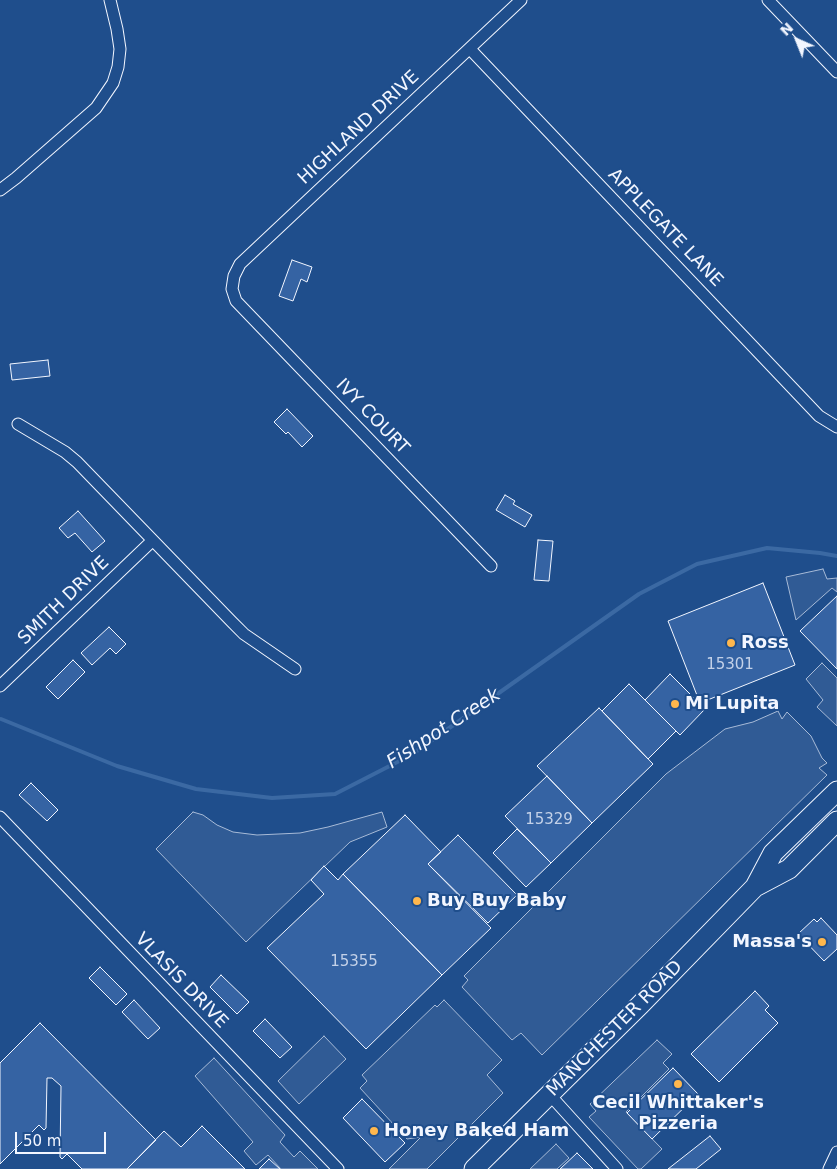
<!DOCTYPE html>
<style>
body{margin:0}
#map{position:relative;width:837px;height:1169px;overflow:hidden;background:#1f4e8c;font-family:"DejaVu Sans",sans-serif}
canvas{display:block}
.north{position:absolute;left:772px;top:15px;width:50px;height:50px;-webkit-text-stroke:4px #1f4e8c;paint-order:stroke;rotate:316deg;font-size:14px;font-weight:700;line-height:20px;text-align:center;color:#f2f6ff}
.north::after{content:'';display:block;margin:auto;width:18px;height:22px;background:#f2f6ff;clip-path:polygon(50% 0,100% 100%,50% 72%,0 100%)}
.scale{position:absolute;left:15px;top:1132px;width:91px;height:22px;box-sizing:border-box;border:2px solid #f2f6ff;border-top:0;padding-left:6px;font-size:15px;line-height:18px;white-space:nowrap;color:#f2f6ff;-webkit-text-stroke:4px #1f4e8c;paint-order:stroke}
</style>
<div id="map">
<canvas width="837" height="1169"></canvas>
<div class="north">N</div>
<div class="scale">50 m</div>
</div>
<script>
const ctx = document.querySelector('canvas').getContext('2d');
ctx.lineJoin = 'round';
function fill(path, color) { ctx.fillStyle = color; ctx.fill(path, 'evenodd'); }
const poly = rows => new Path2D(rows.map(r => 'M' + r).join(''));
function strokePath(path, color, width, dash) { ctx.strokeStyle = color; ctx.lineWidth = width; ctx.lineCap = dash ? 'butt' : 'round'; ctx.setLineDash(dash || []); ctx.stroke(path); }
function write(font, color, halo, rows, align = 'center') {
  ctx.font = font + ' "DejaVu Sans",sans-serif'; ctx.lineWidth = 4; ctx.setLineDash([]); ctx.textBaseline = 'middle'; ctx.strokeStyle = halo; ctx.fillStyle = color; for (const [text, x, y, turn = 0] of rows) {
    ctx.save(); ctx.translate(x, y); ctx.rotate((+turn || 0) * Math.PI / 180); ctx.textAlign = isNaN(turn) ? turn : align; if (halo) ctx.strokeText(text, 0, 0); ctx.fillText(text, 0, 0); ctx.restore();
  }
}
const parking = poly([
 [823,569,827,579,837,578,837,592,832,588,796,620,786,577,823,569],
 [822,663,837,678,837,726,817,707,823,700,806,679,822,663],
 [778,711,782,719,787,712,811,736,822,758,827,763,819,768,827,775,542,1055,521,1033,512,1040,462,987,468,980,464,976,666,774,725,729,753,722,778,711],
 [193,812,203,815,217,825,233,832,257,835,300,833,328,827,382,812,387,827,350,842,246,942,156,849,193,812],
 [444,1000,502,1060,487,1075,503,1093,427,1169,389,1169,421,1137,407,1139,360,1088,367,1081,362,1075,435,1005,437,1007,444,1000],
 [324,1036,346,1059,299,1104,278,1081,324,1036],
 [657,1040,672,1054,663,1063,669,1069,626,1112,662,1149,641,1169,638,1169,589,1117,596,1111,590,1104,657,1040],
 [214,1058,285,1135,280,1142,294,1157,300,1151,318,1169,281,1169,268,1155,256,1165,244,1151,253,1142,195,1076,214,1058],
 [556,1144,569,1158,557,1169,530,1169,556,1144]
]);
fill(parking, '#305b95');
strokePath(parking, '#a8bbd7', 1);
strokePath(poly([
 [1,719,117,766,196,789,272,798,335,794,411,755,639,594,697,564,767,548,820,553,837,556]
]), '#3b69a3', 4);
const building = poly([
 [292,260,312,267,307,282,301,279,293,301,279,296,292,260],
 [48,360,50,376,12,380,10,364,48,360],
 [287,409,313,436,302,447,288,432,286,434,274,422,287,409],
 [505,495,515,501,513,504,532,515,525,527,496,510,505,495],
 [78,511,105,541,92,552,75,533,68,538,59,528,78,511],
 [538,540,553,541,549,581,534,580,538,540],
 [763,583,795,665,700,703,668,621,763,583],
 [837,596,837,669,800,631,837,596],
 [109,627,126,644,116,654,110,648,92,665,81,653,109,627],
 [73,660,85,672,58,699,46,687,73,660],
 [670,674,705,709,680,735,645,700,670,674],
 [629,684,676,731,648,759,602,711,629,684],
 [599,708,653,764,592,823,537,766,599,708],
 [547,776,592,823,551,863,505,816,547,776],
 [31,783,58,810,47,821,19,795,31,783],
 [405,815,441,852,428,864,491,928,442,975,343,874,405,815],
 [517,829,551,863,526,887,493,853,517,829],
 [458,835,517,895,488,923,428,864,458,835],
 [324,866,338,880,343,874,442,975,366,1049,267,948,324,894,311,880,324,866],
 [821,918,837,935,837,949,824,961,798,934,814,919,817,922,821,918],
 [100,967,127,994,116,1005,89,978,100,967],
 [221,975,249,1002,237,1014,210,987,221,975],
 [755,991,769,1006,765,1010,778,1023,719,1082,691,1054,755,991],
 [134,1000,160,1028,148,1039,122,1012,134,1000],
 [265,1019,292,1047,280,1058,253,1031,265,1019],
 [40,1023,156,1140,127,1169,82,1169,67,1154,62,1159,60,1157,61,1086,52,1078,47,1078,46,1128,44,1130,39,1125,0,1164,0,1063,40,1023],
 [673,1068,698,1094,652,1139,627,1113,673,1068],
 [362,1099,405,1143,385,1162,343,1118,362,1099],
 [202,1126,245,1169,127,1169,164,1131,181,1147,202,1126],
 [710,1136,721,1149,696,1169,668,1169,710,1136],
 [577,1153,593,1169,560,1169,577,1153],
 [269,1159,280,1169,259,1169,269,1159]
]);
fill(building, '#3563a3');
strokePath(building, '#f2f6ff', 1);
const minor = poly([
 [768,0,837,72],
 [470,49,819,416,837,427],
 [0,190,16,178,96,108,113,83,118,67,120,49,117,29,110,0],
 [18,424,65,452,77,462,232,622,244,634,295,669],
 [491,566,236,301,232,289,234,276,240,264,521,0],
 [0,686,152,541],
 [0,817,338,1169],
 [550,1095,617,1169],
 [829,1169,837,1152]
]);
const trunk = poly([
 [755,887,789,869,837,821],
 [474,1169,640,1005,755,887,773,853,837,791]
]);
strokePath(minor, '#f2f6ff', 13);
strokePath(trunk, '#f2f6ff', 21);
strokePath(minor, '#1f4e8c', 11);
strokePath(trunk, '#1f4e8c', 19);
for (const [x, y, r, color] of [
 [731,643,5,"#ffb74d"],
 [675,704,5,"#ffb74d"],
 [417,901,5,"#ffb74d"],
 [822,942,5,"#ffb74d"],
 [678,1084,5,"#ffb74d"],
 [374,1131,5,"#ffb74d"]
]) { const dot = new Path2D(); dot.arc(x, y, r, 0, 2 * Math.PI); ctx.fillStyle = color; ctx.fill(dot); strokePath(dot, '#1f4e8c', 2); }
write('15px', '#c3d1e8', null, [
 ["15301",730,665],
 ["15329",549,820],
 ["15355",354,962]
]);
write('18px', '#f2f6ff', '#1f4e8c', [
 ["HIGHLAND DRIVE",359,128,-43],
 ["APPLEGATE LANE",665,228,46],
 ["IVY COURT",372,417,46],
 ["SMITH DRIVE",64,601,-44],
 ["VLASIS DRIVE",181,981,46],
 ["MANCHESTER ROAD",615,1029,-45]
]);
write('bold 18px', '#f2f6ff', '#1f4e8c', [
 ["Ross",741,643],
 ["Mi Lupita",685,704],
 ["Buy Buy Baby",427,901],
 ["Massa's",812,942,"right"],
 ["Cecil Whittaker's",678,1103,"center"],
 ["Pizzeria",678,1124,"center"],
 ["Honey Baked Ham",384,1131]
], 'left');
write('italic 19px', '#f2f6ff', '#1f4e8c', [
 ["Fishpot Creek",444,729,-33]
]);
</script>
